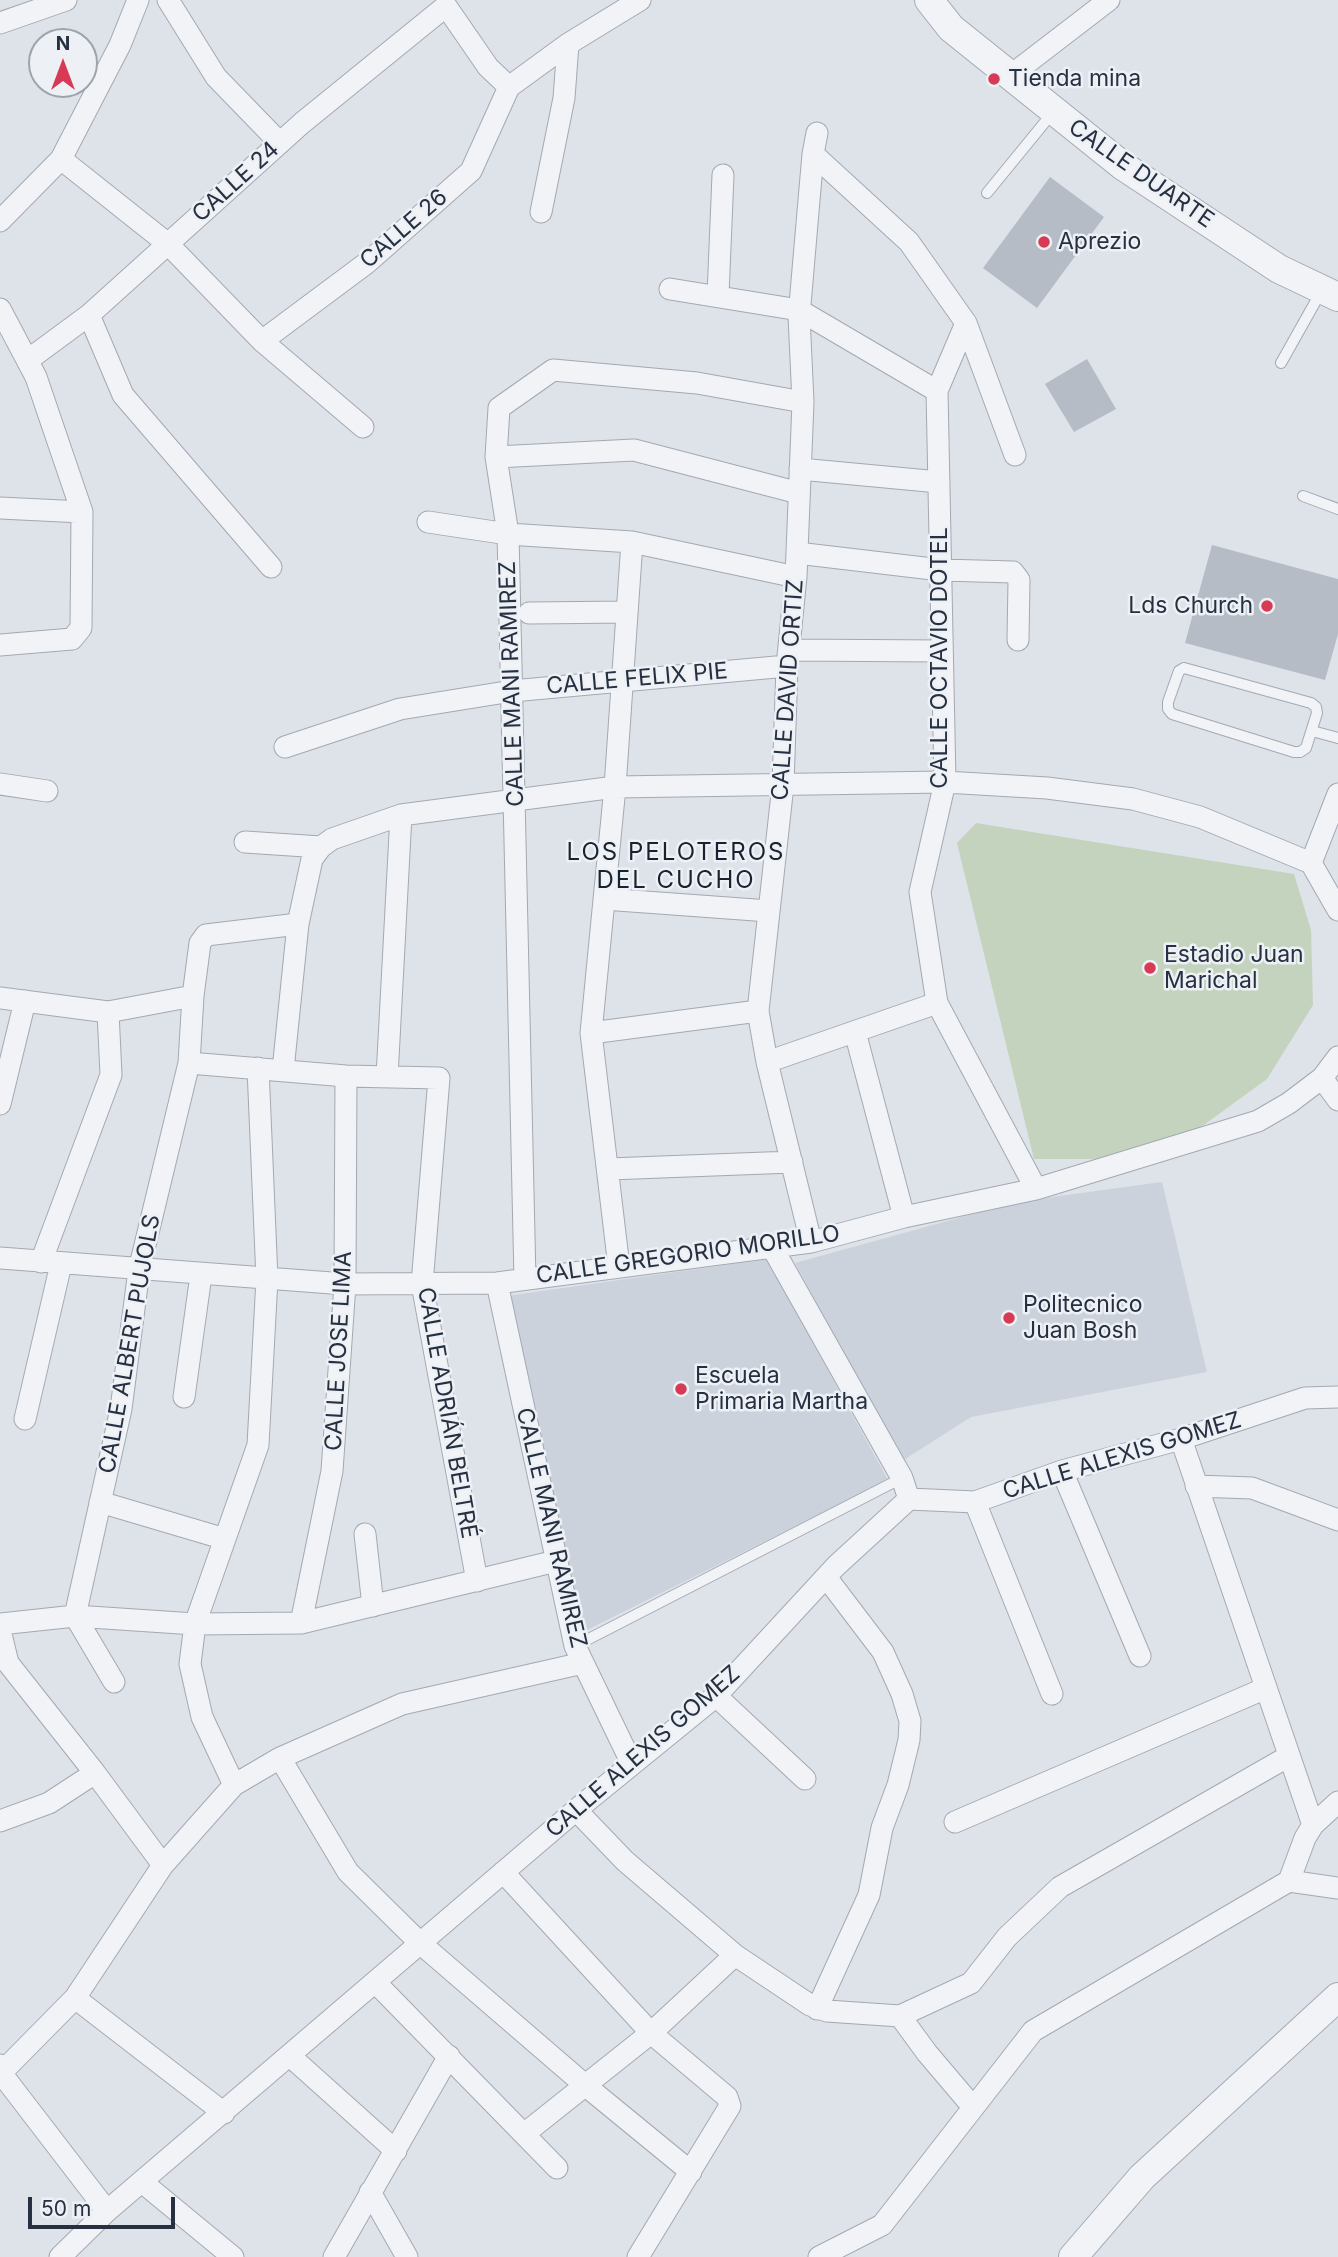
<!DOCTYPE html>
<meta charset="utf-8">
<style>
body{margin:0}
#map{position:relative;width:1338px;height:2257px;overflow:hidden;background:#dee2e9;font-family:Inter,sans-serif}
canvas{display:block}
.north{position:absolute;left:28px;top:28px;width:70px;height:70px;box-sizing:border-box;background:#edf1f6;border:2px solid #9da4ae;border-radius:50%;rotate:0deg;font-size:19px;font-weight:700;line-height:28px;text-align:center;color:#263041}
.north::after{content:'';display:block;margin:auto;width:24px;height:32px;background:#d83955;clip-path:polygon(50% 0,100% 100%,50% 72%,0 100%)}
.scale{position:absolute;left:28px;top:2197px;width:147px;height:32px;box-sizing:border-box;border:4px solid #263041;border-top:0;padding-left:9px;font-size:21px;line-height:24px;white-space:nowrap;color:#263041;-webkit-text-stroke:5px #edf1f6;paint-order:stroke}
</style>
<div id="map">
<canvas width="1338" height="2257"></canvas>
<div class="north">N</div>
<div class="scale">50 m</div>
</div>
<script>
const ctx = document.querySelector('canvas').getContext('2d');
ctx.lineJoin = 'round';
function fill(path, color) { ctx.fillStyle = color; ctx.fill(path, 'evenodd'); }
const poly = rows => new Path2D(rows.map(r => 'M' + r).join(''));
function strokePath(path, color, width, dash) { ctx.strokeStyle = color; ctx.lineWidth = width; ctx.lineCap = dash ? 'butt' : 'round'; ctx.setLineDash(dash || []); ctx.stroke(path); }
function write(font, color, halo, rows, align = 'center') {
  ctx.font = font + ' Inter,sans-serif'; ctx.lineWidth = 5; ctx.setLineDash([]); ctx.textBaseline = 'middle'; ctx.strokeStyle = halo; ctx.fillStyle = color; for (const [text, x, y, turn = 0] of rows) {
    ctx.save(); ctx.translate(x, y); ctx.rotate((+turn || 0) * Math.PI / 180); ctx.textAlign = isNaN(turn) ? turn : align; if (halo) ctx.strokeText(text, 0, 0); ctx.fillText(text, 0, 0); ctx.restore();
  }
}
fill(poly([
 [1162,1182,1207,1372,971,1417,902,1461,795,1263,1016,1202],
 [767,1259,888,1480,581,1633,500,1297]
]), '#ccd2db');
fill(poly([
 [976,823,1294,874,1311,930,1313,1005,1267,1079,1190,1135,1102,1159,1034,1159,957,843]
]), '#c4d3be');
fill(poly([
 [1050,177,1104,217,1037,308,983,268],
 [1087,359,1116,409,1074,432,1045,384],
 [1212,545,1338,579,1338,634,1325,680,1185,643]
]), '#b5bcc6');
const service = poly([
 [987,193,1054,111],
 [1281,363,1322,290],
 [1303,496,1338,509],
 [1184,668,1311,703,1316,707,1317,713,1306,748,1300,752,1294,752,1172,714,1168,709,1168,702,1179,671,1184,668],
 [1312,731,1338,738],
 [575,1646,902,1478]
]);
const minor = poly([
 [168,0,216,77,280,143],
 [0,23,66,0],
 [1010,76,1109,0],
 [509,87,568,44,640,0],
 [813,154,909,242,966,323,1015,455],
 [61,159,168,244,262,341,363,427],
 [541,212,564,98,568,44],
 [0,221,61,159,120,45,138,0],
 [670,289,799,310,937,391],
 [718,295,723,175],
 [0,309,36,377,82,512,81,628,72,639,0,645],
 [89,315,123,395,271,567],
 [966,323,937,391,945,782,920,892,937,1003,1036,1189],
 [262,341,368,262,471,171,509,87],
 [28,360,89,315,302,123,446,6,488,67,509,87],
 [496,457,634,450,799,493],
 [800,469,939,482],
 [0,508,82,512],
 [428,522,508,534,632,542,796,577],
 [797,553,941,570,1013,572,1019,580,1018,640],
 [529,613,627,612],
 [789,650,942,651],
 [285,747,400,709,512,691,787,666],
 [0,784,47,791],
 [245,842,321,847],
 [1311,863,1338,794],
 [1311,863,1338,910],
 [604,899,769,911],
 [0,998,108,1012,193,996,200,943,206,935,298,924],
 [855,1032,904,1217],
 [591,1033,758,1011],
 [767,1062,937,1003],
 [189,1063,346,1076,439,1078,422,1284,477,1581],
 [283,1070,298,924,312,859,321,847,332,839,401,815,615,787,945,782,1047,788,1133,799,1200,817,1311,863],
 [387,1077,401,815],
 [1322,1078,1338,1100],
 [0,1104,25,1001],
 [609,1169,792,1162],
 [811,1242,767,1062,758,1011,783,785,787,666,796,577,803,402,799,316,813,154,817,133],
 [772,1247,902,1478,909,1499],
 [0,1258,345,1284,497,1283,811,1242,904,1217,1036,1189,1258,1121,1289,1103,1322,1078,1338,1057],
 [41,1262,111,1075,108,1012],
 [619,1267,591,1033,615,787,632,542],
 [525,1279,508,534,496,457,499,408,553,370,697,383,803,402],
 [497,1283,575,1646,632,1764],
 [184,1397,201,1275],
 [25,1419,61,1264],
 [1181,1439,1313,1825],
 [1062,1471,1140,1656],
 [1196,1486,1252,1488,1338,1520],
 [100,1502,225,1539],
 [975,1502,1052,1694],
 [365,1534,373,1606],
 [301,1623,332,1471,345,1284,346,1076],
 [0,1624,75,1616,195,1624,301,1623,556,1561],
 [0,1630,8,1663,95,1773,163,1865],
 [114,1682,75,1616,121,1409,139,1270,189,1063,193,996],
 [716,1696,805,1779],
 [280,1758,348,1872,420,1943,586,2086,691,2172],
 [234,1785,202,1717,190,1664,195,1624,258,1445,267,1279,258,1068],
 [576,1810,625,1861,735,1955,810,2005,827,2011,900,2016,971,1983,1007,1937,1060,1887,1289,1756],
 [0,1821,49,1803,95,1773],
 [955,1822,1266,1688],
 [503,1872,651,2033,727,2097,730,2106,638,2257],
 [1289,1881,1338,1888],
 [375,1982,557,2168],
 [75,1998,224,2113],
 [817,2009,869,1895,882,1828,898,1785,909,1740,910,1721,902,1694,883,1652,826,1577],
 [900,2016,927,2053,972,2106],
 [290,2056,396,2151],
 [0,2065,1,2073,107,2211],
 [0,2074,75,1998,163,1865,234,1785,280,1758,402,1704,583,1663],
 [524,2134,651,2033,735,1955],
 [142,2182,233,2257],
 [370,2192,407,2257],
 [60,2257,107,2211,576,1810,716,1696,836,1566,909,1499,975,1502,1062,1471,1181,1439,1305,1398,1338,1397],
 [334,2257,449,2056],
 [819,2257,882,2225,1033,2031,1289,1881,1305,1838,1313,1825,1338,1802]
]);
const tertiary = poly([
 [929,0,951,28,1123,166,1279,269,1338,297],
 [1073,2257,1142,2177,1338,1997]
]);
strokePath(service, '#a3a9b3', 12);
strokePath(minor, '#a3a9b3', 23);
strokePath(tertiary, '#a3a9b3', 30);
strokePath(service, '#f1f3f7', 10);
strokePath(minor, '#f1f3f7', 21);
strokePath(tertiary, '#f1f3f7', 28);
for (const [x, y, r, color] of [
 [994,79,7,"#d83955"],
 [1044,242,7,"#d83955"],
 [1267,606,7,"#d83955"],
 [1150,968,7,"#d83955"],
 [1009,1318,7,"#d83955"],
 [681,1389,7,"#d83955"]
]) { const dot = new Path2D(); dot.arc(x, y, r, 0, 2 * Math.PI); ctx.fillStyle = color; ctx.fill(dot); strokePath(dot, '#edf1f6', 2.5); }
write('23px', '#263041', '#edf1f6', [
 ["Tienda mina",1008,79],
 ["Aprezio",1058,242],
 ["Lds Church",1253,606,"right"],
 ["Estadio Juan",1164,955],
 ["Marichal",1164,981],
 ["Politecnico",1023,1305],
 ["Juan Bosh",1023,1331],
 ["Escuela",695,1376],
 ["Primaria Martha",695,1402]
], 'left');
write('23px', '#263041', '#edf1f6', [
 ["CALLE DUARTE",1141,174,35],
 ["CALLE 24",236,182,-42],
 ["CALLE 26",404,229,-41],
 ["CALLE OCTAVIO DOTEL",940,658,-90],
 ["CALLE FELIX PIE",637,679,-5],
 ["CALLE MANI RAMIREZ",512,684,-92],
 ["CALLE DAVID ORTIZ",788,690,-86],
 ["CALLE GREGORIO MORILLO",688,1255,-8],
 ["CALLE ALBERT PUJOLS",130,1344,-80],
 ["CALLE JOSE LIMA",339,1351,-87],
 ["CALLE ADRIÁN BELTRÉ",447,1413,80],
 ["CALLE ALEXIS GOMEZ",1122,1456,-17],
 ["CALLE MANI RAMIREZ",551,1528,77],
 ["CALLE ALEXIS GOMEZ",643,1752,-41]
]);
ctx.letterSpacing = '2px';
write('24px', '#182231', '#edf1f6', [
 ["LOS PELOTEROS",676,853],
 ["DEL CUCHO",676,881]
]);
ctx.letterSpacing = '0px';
</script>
